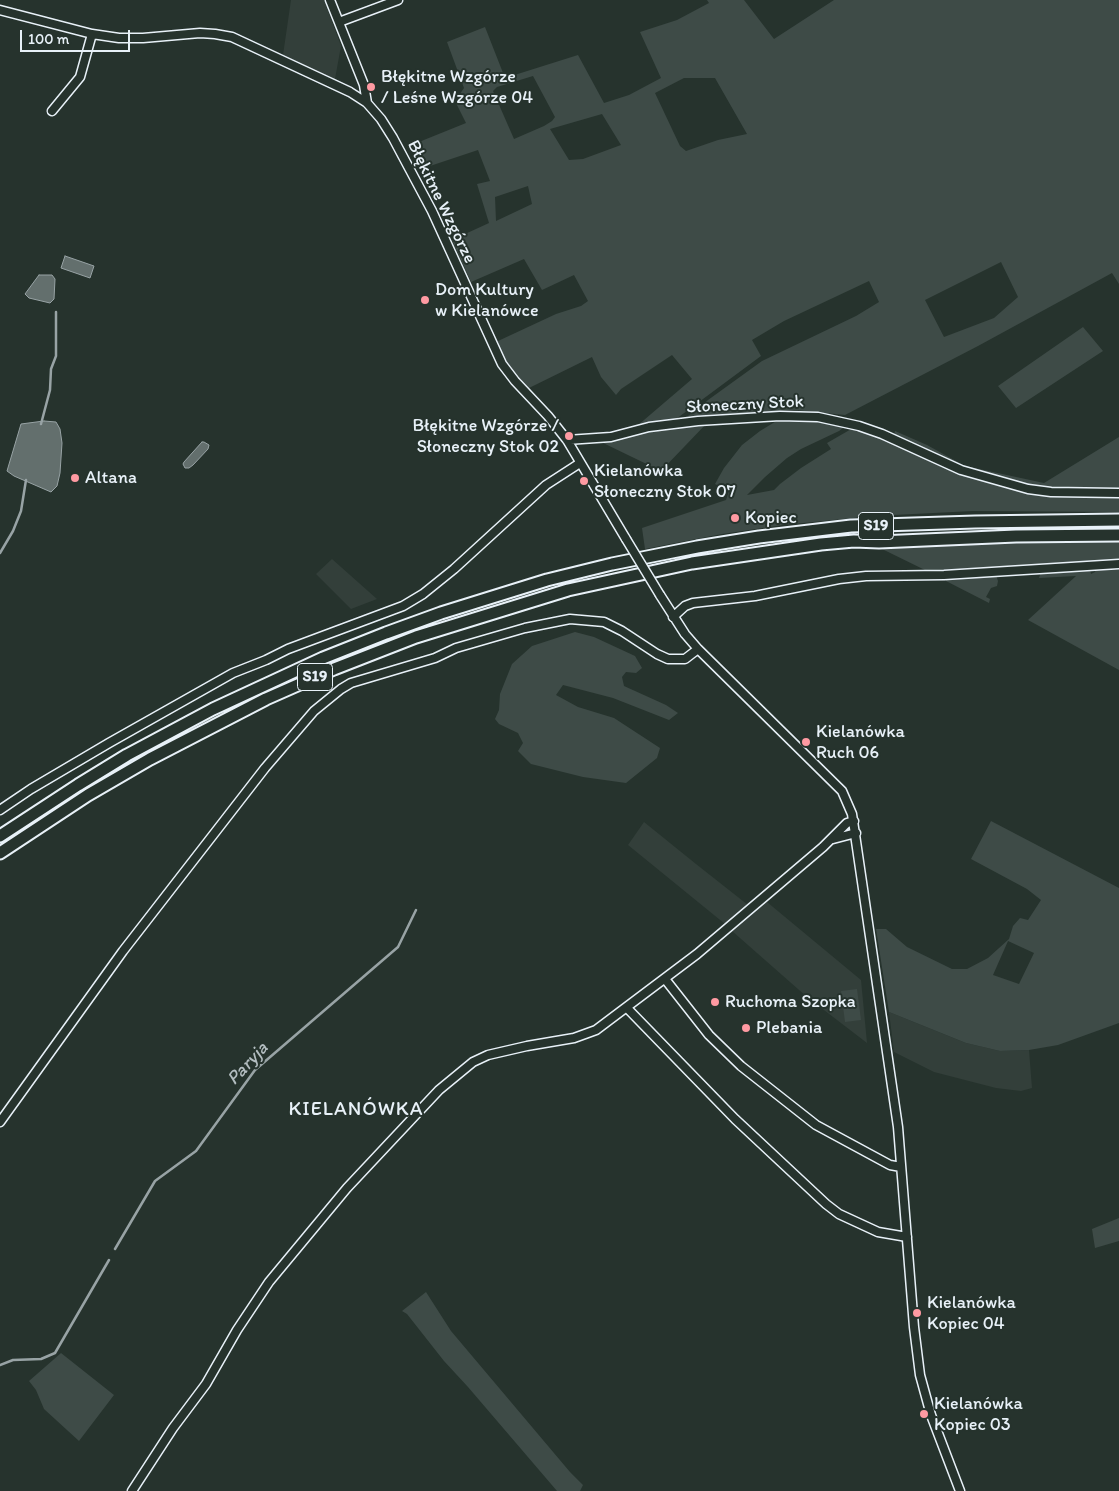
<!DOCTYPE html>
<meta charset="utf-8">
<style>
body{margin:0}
#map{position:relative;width:1119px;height:1491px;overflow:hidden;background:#26332d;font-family:Itim,sans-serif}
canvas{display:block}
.scale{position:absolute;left:20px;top:30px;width:110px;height:22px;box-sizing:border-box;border:2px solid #e8f1f8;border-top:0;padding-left:6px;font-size:15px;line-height:18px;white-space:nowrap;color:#e8f1f8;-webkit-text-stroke:4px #26332d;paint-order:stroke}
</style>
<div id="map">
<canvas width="1119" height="1491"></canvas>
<div class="scale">100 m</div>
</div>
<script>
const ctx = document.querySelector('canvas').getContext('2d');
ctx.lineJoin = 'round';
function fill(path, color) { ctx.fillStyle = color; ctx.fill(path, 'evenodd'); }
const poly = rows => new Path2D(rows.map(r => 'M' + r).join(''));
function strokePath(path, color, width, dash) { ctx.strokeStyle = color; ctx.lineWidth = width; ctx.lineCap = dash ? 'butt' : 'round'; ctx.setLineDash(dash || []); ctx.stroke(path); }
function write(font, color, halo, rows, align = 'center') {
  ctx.font = font + ' Itim,sans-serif'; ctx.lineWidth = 4; ctx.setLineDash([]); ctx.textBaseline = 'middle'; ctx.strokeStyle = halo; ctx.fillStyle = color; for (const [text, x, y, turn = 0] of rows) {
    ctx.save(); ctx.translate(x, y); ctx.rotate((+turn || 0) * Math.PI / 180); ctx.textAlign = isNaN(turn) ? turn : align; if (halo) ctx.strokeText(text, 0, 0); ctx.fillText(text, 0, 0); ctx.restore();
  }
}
fill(poly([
 [291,0,324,0,341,46,335,79,283,55],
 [332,559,377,599,351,609,316,574],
 [644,822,696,864,748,905,725,924,628,845],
 [767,902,861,980,867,1043,807,997,732,931],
 [889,1012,966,1043,1000,1051,1029,1050,1032,1088,1021,1091,996,1088,934,1072,894,1052]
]), '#333f3a');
fill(poly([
 [707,0,744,0,774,39,834,0,1119,0,1119,284,1112,273,978,346,845,415,794,410,688,416,708,400,762,361,856,316,879,302,869,281,784,321,752,340,761,356,676,419,637,426,692,379,672,355,621,389,616,395,601,377,592,357,529,388,509,366,499,348,498,341,556,314,581,306,588,301,574,275,542,290,524,259,471,282,452,240,489,223,477,184,490,181,478,150,421,169,409,146,466,123,455,101,464,88,447,42,485,27,505,78,578,55,604,103,629,95,661,78,640,32,677,20,709,3],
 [533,76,555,117,552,121,544,126,514,139,493,91,497,87],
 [684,78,715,78,747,134,718,140,686,151,680,146,655,93],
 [602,114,621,145,583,159,569,160,550,129],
 [528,186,532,204,496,221,495,197],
 [1001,262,1018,297,994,318,944,337,925,300],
 [1083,327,1103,351,1016,408,998,386],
 [783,417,825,421,846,426,839,431,801,449,787,458,765,477,747,495,774,490,780,484,801,468,831,449,827,443,853,428,1019,490,1119,496,1119,512,973,511,874,516,783,525,722,534,645,549,642,528,726,500,729,491,715,484,724,468,742,445,760,431],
 [707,423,661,471,599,441,670,427],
 [895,431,927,445,965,466,1044,483,1119,437,1119,489,1066,490,1030,486,966,469,894,436],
 [1012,542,1119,542,1119,560,929,572,878,547,942,543],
 [1119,567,1119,670,1028,620,1076,576,1039,578,1041,572,1090,569,1091,574,1095,572,1096,569],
 [996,575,998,581,997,586,991,588,986,597,990,599,989,603,946,581,946,579],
 [575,632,594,637,635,656,642,668,636,673,626,672,622,677,624,686,666,705,678,713,669,720,613,698,563,685,556,695,578,707,614,718,660,748,657,758,626,783,583,777,531,764,518,751,523,743,518,733,499,724,495,719,499,710,500,694,512,664,532,646],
 [991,821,1119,888,1119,1023,1058,1045,1029,1050,1000,1051,966,1043,889,1012,876,929,886,929,907,947,952,969,967,969,988,958,1009,939,1013,926,1020,918,1028,920,1041,900,1027,889,971,859],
 [1008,941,1034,953,1019,984,993,975],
 [857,989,861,1020,845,1022,841,991],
 [1119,1218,1119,1241,1095,1248,1092,1229],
 [426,1292,451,1331,570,1472,583,1485,580,1491,557,1491,468,1387,444,1361,407,1314,402,1311],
 [61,1353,114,1395,79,1441,44,1409,36,1390,29,1381]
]), '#3e4b47');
const water = poly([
 [65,256,94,266,90,278,61,268,65,256],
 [39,275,52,275,55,279,54,299,50,303,29,298,25,294,39,275],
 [44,421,56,422,60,429,62,443,60,473,57,486,51,492,14,476,7,471,21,424,44,421],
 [202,442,204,442,209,445,208,449,193,465,189,468,185,468,183,464,184,462,202,442]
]);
fill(water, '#636f6d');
strokePath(water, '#98a3a5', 1);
strokePath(poly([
 [41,424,50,390,51,369,56,356,56,312],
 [0,553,13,531,21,511,26,480],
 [115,1249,155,1181,196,1151,255,1070,398,947,416,910],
 [0,1365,13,1360,41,1359,55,1353,109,1260]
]), '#98a3a5', 2.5);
const minor = poly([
 [330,0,364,85,367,103],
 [0,10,92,34,119,38,143,38,200,33,215,34,232,37,350,92,367,103,381,119,393,138,432,211,502,364,515,381,548,416,567,440,626,539],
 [339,22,398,0],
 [52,111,80,77,92,34],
 [567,440,611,437,649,427,698,421,780,416,818,417,859,426,882,434,961,470,1028,489,1051,492,1119,493],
 [660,595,685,634,698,649,842,791,852,814,898,1127,914,1327,920,1375,931,1415,960,1491],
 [673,617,685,606,693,603,755,596,839,579,866,576,944,575,1119,564],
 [0,810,31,789,109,743,233,673,266,660,288,649,403,606,423,594,454,569,546,485,580,463],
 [833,839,856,833],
 [665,979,709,1035,741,1066,816,1125,890,1165,901,1167],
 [627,1008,735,1119,826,1204,839,1214,878,1232,907,1237],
 [0,1122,123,951,265,768,314,711,341,689,351,683,435,658,456,648,525,628,570,619,604,622,622,631,657,654,668,659,685,659,698,649],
 [132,1491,173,1428,206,1384,237,1330,269,1282,347,1188,439,1090,473,1062,488,1055,527,1046,574,1038,596,1030,697,954,823,847,847,823,854,821]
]);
const highway = poly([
 [0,836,78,785,127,755,213,709,323,658,386,633,441,613,547,580,612,564,697,547,759,537,851,526,975,522,1119,520],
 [0,853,88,795,150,759,266,699,334,669,416,637,568,590,692,563,821,544,854,541,879,542,1016,536,1119,535]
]);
strokePath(minor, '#e8f1f8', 11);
strokePath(highway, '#e8f1f8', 15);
strokePath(minor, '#26332d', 8);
strokePath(highway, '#26332d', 11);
const minorBridge = poly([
 [626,539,660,595]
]);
strokePath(minorBridge, '#e8f1f8', 11, []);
strokePath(minorBridge, '#26332d', 8);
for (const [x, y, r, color] of [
 [371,87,5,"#ff9aa2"],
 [425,300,5,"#ff9aa2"],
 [569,436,5,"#ff9aa2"],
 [75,478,5,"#ff9aa2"],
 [584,481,5,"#ff9aa2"],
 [735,518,5,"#ff9aa2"],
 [806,742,5,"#ff9aa2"],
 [715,1002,5,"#ff9aa2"],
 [746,1028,5,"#ff9aa2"],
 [917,1313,5,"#ff9aa2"],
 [924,1414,5,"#ff9aa2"]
]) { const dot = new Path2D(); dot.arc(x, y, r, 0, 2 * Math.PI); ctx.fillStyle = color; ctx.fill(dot); strokePath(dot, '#26332d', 2); }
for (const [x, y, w] of [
 [876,526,35],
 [315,677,35]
]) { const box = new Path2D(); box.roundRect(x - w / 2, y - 13.5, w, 27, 4); ctx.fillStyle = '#26332d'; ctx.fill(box); strokePath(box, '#e8f1f8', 1); }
write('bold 16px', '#e8f1f8', null, [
 ["S19",876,526],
 ["S19",315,677]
]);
write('18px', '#e8f1f8', '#26332d', [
 ["Błękitne Wzgórze",381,77],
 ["/ Leśne Wzgórze 04",381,98],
 ["Dom Kultury",435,290],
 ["w Kielanówce",435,311],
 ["Błękitne Wzgórze /",559,426,"right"],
 ["Słoneczny Stok 02",559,447,"right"],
 ["Kielanówka",594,471],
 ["Słoneczny Stok 07",594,492],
 ["Altana",85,478],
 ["Kopiec",745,518],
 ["Kielanówka",816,732],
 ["Ruch 06",816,753],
 ["Ruchoma Szopka",725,1002],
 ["Plebania",756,1028],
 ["Kielanówka",927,1303],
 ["Kopiec 04",927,1324],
 ["Kielanówka",934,1404],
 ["Kopiec 03",934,1425]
], 'left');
write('18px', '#e8f1f8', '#26332d', [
 ["Błękitne Wzgórze",441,202,64],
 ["Słoneczny Stok",745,405,-3]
]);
write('italic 19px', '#b3bdc0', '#26332d', [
 ["Paryja",248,1064,-47]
]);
ctx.letterSpacing = '1px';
write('20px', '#e8f1f8', '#26332d', [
 ["KIELANÓWKA",356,1110]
]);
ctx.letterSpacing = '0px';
</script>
